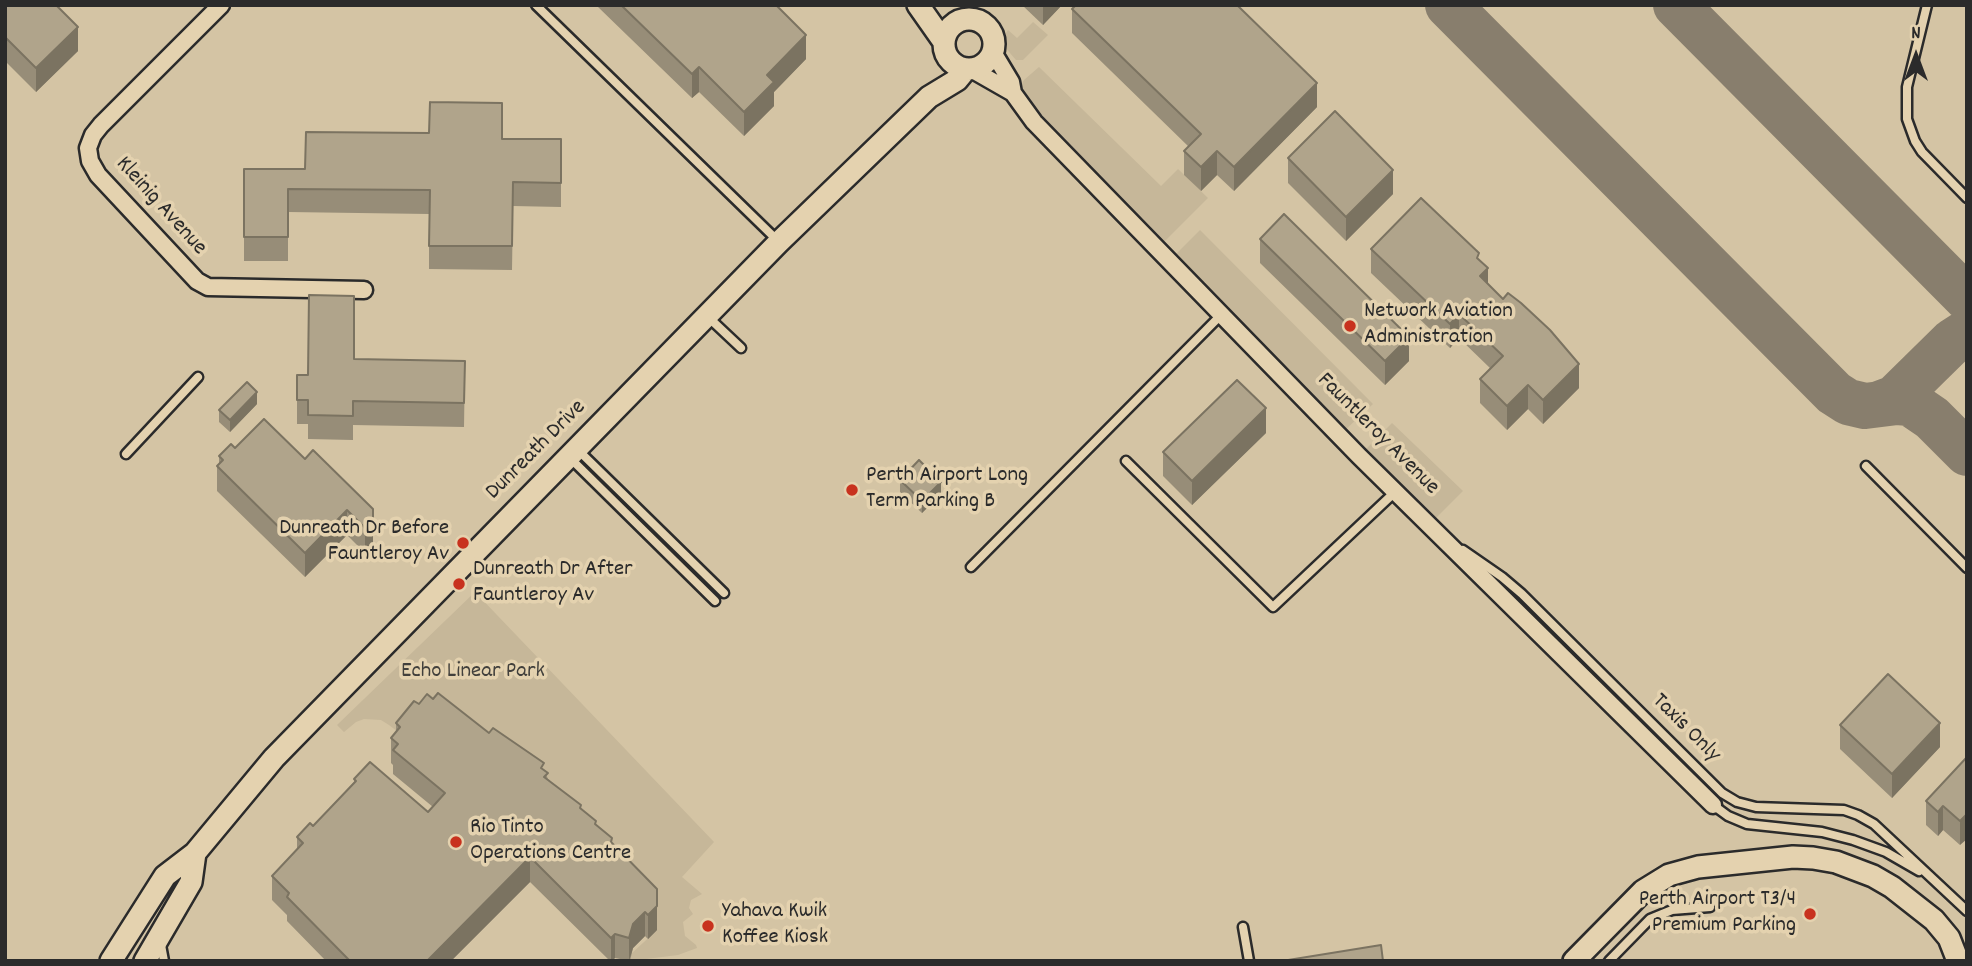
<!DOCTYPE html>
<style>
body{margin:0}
#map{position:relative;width:1972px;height:966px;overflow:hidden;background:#e4d2af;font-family:Dekko,sans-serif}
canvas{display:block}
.frame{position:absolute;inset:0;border:7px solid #2b2b2b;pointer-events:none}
.north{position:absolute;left:1881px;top:21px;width:70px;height:70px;-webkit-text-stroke:5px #e4d2af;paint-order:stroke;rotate:0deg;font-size:19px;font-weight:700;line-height:28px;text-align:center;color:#2b2b2b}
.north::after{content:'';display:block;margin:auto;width:24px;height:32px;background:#2b2b2b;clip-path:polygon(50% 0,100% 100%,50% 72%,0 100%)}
</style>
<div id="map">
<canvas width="1972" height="966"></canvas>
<div class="frame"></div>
<div class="north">N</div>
</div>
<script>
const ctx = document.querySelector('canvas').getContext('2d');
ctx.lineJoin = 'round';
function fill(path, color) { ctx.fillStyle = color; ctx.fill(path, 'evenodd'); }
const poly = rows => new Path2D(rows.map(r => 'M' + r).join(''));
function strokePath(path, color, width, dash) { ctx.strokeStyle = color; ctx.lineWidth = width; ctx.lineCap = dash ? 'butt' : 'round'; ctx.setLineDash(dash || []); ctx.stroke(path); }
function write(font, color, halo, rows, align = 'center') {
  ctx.font = font + ' Dekko,sans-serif'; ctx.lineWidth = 7; ctx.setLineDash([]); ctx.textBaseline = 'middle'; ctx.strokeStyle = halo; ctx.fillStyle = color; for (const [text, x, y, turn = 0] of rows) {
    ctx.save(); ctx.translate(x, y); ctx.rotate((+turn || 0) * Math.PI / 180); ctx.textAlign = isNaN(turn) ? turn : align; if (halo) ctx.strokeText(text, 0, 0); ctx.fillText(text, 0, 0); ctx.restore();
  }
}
fill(poly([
 [5,5,1967,5,1967,961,5,961]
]), '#d4c4a4');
fill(poly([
 [1033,22,1048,35,1023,60,1016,60,1004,46,1006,33,1008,30,1017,38],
 [1039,67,1161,186,1178,169,1208,198,1161,245,1026,104,1020,94,1020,87,1024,80],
 [1200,230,1373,404,1344,431,1173,257],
 [1392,423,1463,491,1429,525,1359,456],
 [475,592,714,842,682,877,702,894,691,900,689,908,693,914,683,922,685,936,696,945,697,948,678,955,630,961,631,954,657,930,389,725,381,720,364,719,356,722,344,732,337,725]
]), '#c6b799');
strokePath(poly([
 [1448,5,1834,393,1848,402,1865,406,1897,402,1910,403,1932,418,1967,453],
 [1676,5,1967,298],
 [1879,404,1895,398,1953,341,1967,332]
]), '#887e6d', 46);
const service = poly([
 [536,5,777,240],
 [1927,5,1907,87,1907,119,1915,141,1922,152,1967,198],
 [707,316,741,348],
 [578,450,724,593],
 [126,454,198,377],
 [570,458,715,601],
 [1126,461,1273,607,1395,492],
 [1866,466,1967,568],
 [1463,550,1502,577,1522,594,1722,793,1737,802,1756,807,1844,810,1858,815,1874,824,1967,911],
 [971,567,1221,315],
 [1713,805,1728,816,1747,824,1822,832,1853,840,1886,852,1919,871],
 [1243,927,1249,961],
 [161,945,164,961],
 [1609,961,1650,919,1672,910,1710,907]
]);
const minor = poly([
 [221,5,101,125,93,135,88,148,90,161,98,175,197,281,208,287,364,290],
 [993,52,1011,82,1013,93],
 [971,69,1013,93,1034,122,1359,456,1713,805]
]);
const secondary = poly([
 [918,5,944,42],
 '944 44a25 25 0 1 1 50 0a25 25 0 1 1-50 0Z',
 [111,961,165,876,195,853,274,758,779,242,929,97,957,80,966,69],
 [145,961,191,882,195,853],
 [1574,961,1643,891,1669,875,1698,867,1793,857,1813,858,1836,862,1873,876,1892,887,1934,920,1949,938,1958,961]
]);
strokePath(service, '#2b2b2b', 13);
strokePath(minor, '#2b2b2b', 21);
strokePath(secondary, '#2b2b2b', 26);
strokePath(service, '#e4d2af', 8);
strokePath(minor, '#e4d2af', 16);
strokePath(secondary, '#e4d2af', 21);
fill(poly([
 [5,5,78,51,36,92,5,61],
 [598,5,776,5,806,59,774,92,774,106,744,136,699,92,692,98,598,7],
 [1022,5,1062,5,1043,25],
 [1072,5,1237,5,1317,107,1234,191,1217,175,1201,191,1184,175,1184,151,1189,147,1072,33,1072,9,1074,7],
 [502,139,561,139,561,207,513,206,512,270,429,269,429,214,288,212,288,261,244,261,244,169,305,169],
 [1288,158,1393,194,1346,241,1288,183],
 [1260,239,1409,361,1385,385,1260,263],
 [1371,249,1479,260,1488,284,1579,388,1543,424,1528,409,1507,430,1480,403,1480,379,1490,368,1459,338,1450,348,1371,273],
 [354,359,465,361,464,427,353,425,353,440,308,439,308,424,297,424,297,375,308,375],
 [257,404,230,432,219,422,219,410],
 [1266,433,1192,505,1163,476,1163,452],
 [235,448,305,459,373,509,373,544,365,553,347,535,305,577,217,491,217,466,219,464,219,456],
 [900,480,941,494,922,513,900,492],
 [433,699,489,733,544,770,548,779,581,809,612,843,657,930,648,939,645,936,633,948,630,961,615,958,612,961,610,961,530,882,451,961,326,961,287,921,287,915,272,900,272,876,297,850,297,837,313,826,354,782,354,779,428,812,433,807,393,774,393,765,391,763,391,738,396,732,396,723,419,704],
 [1840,725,1940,747,1892,798,1840,749],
 [1967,757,1960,845,1943,830,1938,836,1926,825,1926,801]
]), '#978d78');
fill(poly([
 [1043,5,1062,5,1043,25],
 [78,27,78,51,36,92,36,68],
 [806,35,806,59,774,92,774,106,744,136,744,112,767,75],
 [699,67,699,92,692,98,692,74],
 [1317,83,1317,107,1234,191,1234,167],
 [1217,151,1217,175,1201,191,1201,167],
 [1393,170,1393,194,1346,241,1346,217],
 [1488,268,1488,292,1480,276],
 [1459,314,1459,338,1450,348,1450,324],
 [1409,337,1409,361,1385,385,1385,361],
 [1579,364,1579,388,1543,424,1543,400],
 [1528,385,1528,409,1507,430,1507,406],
 [257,392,257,404,230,432,230,420],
 [1266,408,1266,433,1192,505,1192,481],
 [941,482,941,494,922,513,922,501],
 [347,510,347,535,305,577,305,553],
 [373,520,373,544,365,553,365,528],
 [1940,723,1940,747,1892,798,1892,774],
 [1943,806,1943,830,1938,836,1938,812],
 [1967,814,1967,839,1960,845,1960,821],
 [530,857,530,882,451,961,427,961],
 [657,906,657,930,648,939,648,915],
 [645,912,645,936,633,948,629,961,629,938,633,924],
 [615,934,615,958,611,961,611,938]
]), '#7b7361');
const building = poly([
 [5,5,56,5,78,27,36,68,5,37,5,5],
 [621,5,776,5,806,35,767,75,774,82,744,112,699,67,692,74,621,5],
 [1076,5,1237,5,1317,83,1234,167,1217,151,1201,167,1184,151,1201,134,1072,9,1076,5],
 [430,102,502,103,502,139,561,139,561,183,513,182,512,246,429,246,430,190,288,189,288,237,244,237,244,169,305,169,306,132,429,133,430,102],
 [1335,111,1393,170,1346,217,1288,158,1335,111],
 [1421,198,1479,253,1477,258,1488,268,1480,276,1503,299,1508,293,1521,303,1550,330,1579,364,1543,400,1528,385,1507,406,1480,379,1503,356,1459,314,1450,324,1371,249,1421,198],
 [1284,214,1409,337,1385,361,1260,239,1284,214],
 [309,295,354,296,354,359,465,361,464,403,353,401,353,416,308,415,308,400,297,400,297,375,308,375,309,295],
 [1237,380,1266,408,1192,481,1163,452,1237,380],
 [247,382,257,392,230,420,219,410,247,382],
 [264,419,305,459,313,450,373,509,373,520,365,528,347,510,305,553,217,466,223,460,219,456,231,444,235,448,264,419],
 [919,460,941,482,922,501,900,480,919,460],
 [1888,674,1940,723,1892,774,1840,725,1888,674],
 [438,693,489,733,493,728,544,763,541,768,548,773,544,777,581,805,580,808,596,821,595,824,612,838,611,842,657,889,657,906,648,915,645,912,633,924,629,938,615,934,611,938,530,857,427,961,350,961,287,897,289,893,272,876,303,843,297,837,310,823,313,826,356,781,354,779,370,762,428,812,445,793,393,750,398,744,391,738,400,727,396,723,414,701,419,704,427,694,433,699,438,693],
 [1967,757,1967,814,1960,821,1943,806,1938,812,1926,801,1967,757],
 [1381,945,1383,961,1282,961,1381,945]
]);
fill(building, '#b0a48b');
strokePath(building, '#7b7361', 2);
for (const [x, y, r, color] of [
 [1350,326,7,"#c8321e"],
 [852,490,7,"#c8321e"],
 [463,543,7,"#c8321e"],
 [459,584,7,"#c8321e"],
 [456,842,7,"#c8321e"],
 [1810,914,7,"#c8321e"],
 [708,926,7,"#c8321e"]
]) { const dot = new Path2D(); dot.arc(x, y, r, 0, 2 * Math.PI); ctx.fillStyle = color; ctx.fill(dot); strokePath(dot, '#e4d2af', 2.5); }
write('23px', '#2b2b2b', '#e4d2af', [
 ["Kleinig Avenue",160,207,48],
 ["Fauntleroy Avenue",1377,435,45],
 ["Dunreath Drive",537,451,-45],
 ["Taxis Only",1685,729,45]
]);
write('23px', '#2b2b2b', '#e4d2af', [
 ["Network Aviation",1364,313],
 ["Administration",1364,339],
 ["Perth Airport Long",866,477],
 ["Term Parking B",866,503],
 ["Dunreath Dr Before",449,530,"right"],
 ["Fauntleroy Av",449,556,"right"],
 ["Dunreath Dr After",473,571],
 ["Fauntleroy Av",473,597],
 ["Rio Tinto",470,829],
 ["Operations Centre",470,855],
 ["Perth Airport T3/4",1796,901,"right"],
 ["Premium Parking",1796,927,"right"],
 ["Yahava Kwik",722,913],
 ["Koffee Kiosk",722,939]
], 'left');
write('23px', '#42403c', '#e4d2af', [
 ["Echo Linear Park",473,673]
]);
</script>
